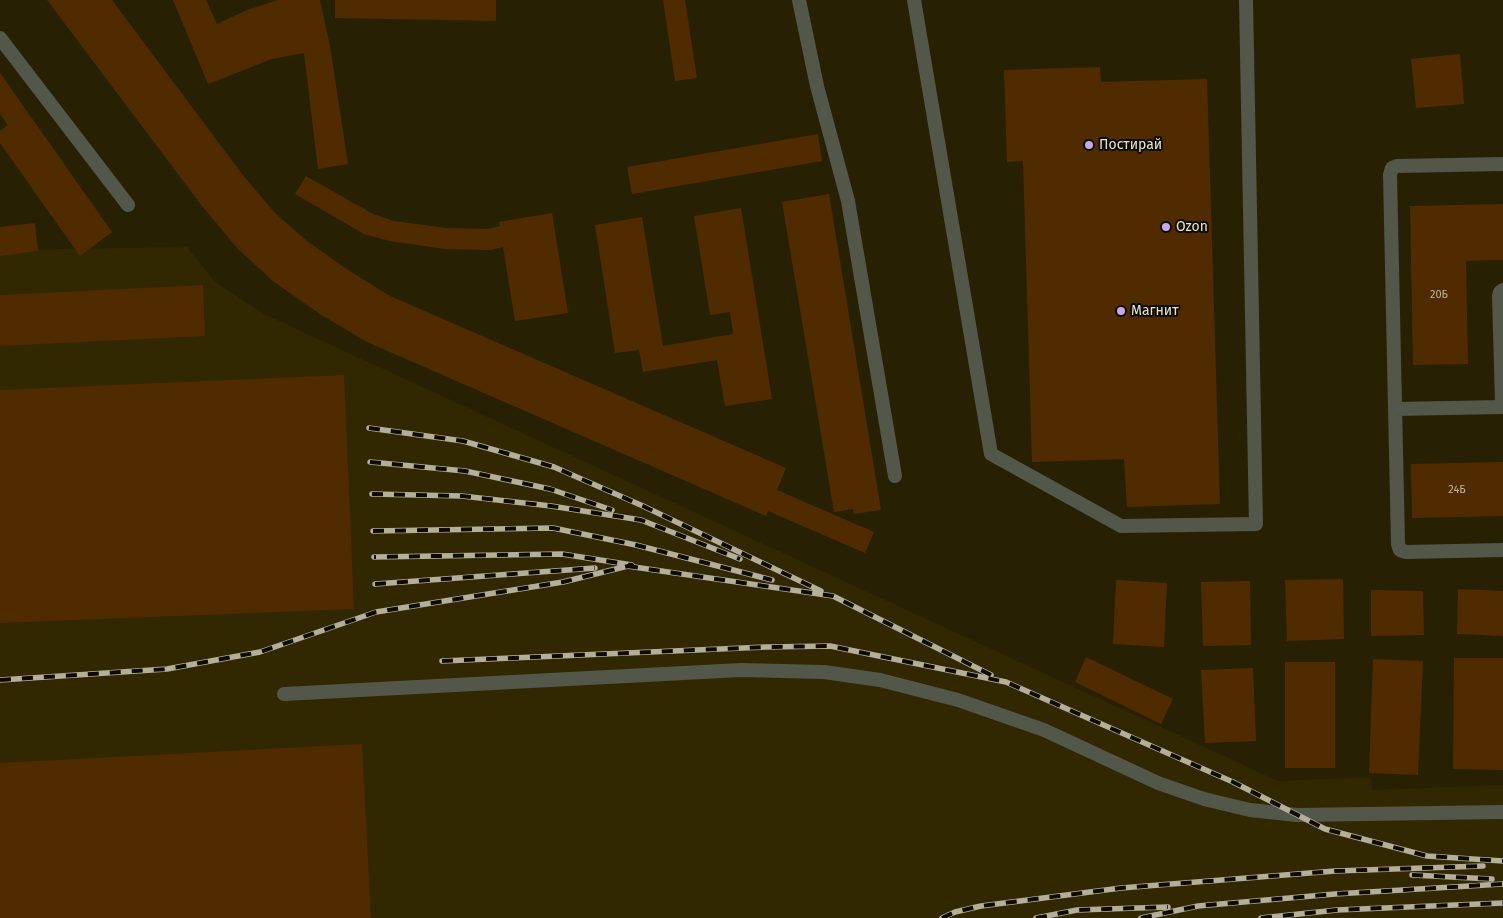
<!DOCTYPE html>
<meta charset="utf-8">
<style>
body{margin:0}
canvas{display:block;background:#272003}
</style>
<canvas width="1503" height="918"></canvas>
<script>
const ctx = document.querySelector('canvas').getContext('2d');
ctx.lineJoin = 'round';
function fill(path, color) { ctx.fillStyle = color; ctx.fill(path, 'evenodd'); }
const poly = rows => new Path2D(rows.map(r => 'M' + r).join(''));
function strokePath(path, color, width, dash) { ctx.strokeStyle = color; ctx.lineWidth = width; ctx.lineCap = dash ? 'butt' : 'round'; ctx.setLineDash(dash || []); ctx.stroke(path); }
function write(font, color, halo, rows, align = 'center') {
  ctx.font = font + ' "Fira Sans",sans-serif'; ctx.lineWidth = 4; ctx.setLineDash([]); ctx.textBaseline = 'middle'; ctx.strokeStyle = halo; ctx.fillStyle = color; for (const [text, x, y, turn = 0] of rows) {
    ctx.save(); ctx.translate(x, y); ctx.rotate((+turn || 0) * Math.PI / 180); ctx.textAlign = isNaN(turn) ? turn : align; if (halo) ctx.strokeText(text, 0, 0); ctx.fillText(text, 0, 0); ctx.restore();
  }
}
fill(poly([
 [187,247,215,282,266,315,1278,781,1370,777,1373,790,1503,785,1503,918,0,918,0,250]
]), '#312701');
fill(poly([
 [47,0,112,0,242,174,275,213,307,241,348,270,390,296,786,468,777,490,874,532,865,553,768,511,766,516,367,342,320,314,274,282,238,249,202,206],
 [173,0,206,0,217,24,247,10,278,0,320,0,330,46,348,164,318,169,304,53,272,59,208,84],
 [335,0,496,0,496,21,335,18],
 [663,0,685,0,697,78,675,81],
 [1460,54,1464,104,1416,108,1411,59],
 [1100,67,1101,82,1207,79,1220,504,1127,507,1124,459,1032,462,1023,161,1007,162,1004,70],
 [0,73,112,232,80,256,0,143,0,131,8,125,0,114],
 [818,134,822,161,632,194,627,167],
 [306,176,373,214,394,221,446,228,488,229,500,226,499,222,552,213,568,313,515,321,503,247,491,250,444,249,390,241,364,234,295,194],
 [829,194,881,510,854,514,853,509,834,512,782,202],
 [1503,204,1503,260,1466,261,1468,364,1413,365,1410,206],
 [741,208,772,399,725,406,717,360,643,372,639,350,615,353,595,225,642,217,663,346,733,334,730,312,710,315,694,216],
 [35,223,38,251,0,256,0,227],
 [203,285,205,336,0,346,0,295],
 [344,375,354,609,0,623,0,390],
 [1503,462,1503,516,1412,518,1411,464],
 [1343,579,1344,639,1287,641,1285,580],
 [1116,580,1167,583,1164,647,1113,644],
 [1250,581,1251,645,1203,646,1201,582],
 [1458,589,1503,591,1503,636,1457,634],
 [1371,590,1423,591,1424,635,1371,636],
 [1086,657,1173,699,1161,724,1075,682],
 [1454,658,1503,658,1503,770,1453,769],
 [1373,659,1423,661,1418,775,1369,773],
 [1285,662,1335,662,1335,768,1285,768],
 [1253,668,1256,741,1205,743,1201,670],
 [362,744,371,918,0,918,0,763]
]), '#502b00');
strokePath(poly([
 [799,0,817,86,848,201,895,476],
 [914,0,991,454,1121,526,1256,524,1246,0],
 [0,38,128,205],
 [1503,164,1397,166,1392,168,1390,175,1398,544,1400,550,1406,552,1503,550],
 [1503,290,1500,292,1499,296,1502,401,1503,407],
 [1395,409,1503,407],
 [284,694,741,670,824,672,880,680,958,700,1044,730,1158,783,1204,799,1250,810,1297,815,1503,812]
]), '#52574a', 14);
const rail = poly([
 [369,428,463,441,554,467,643,506,821,591],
 [370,462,465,471,550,489,612,510],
 [372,494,462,496,551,506,641,520,740,559],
 [373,531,553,528,636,545,772,580],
 [627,566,833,596,991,675],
 [375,584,595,568],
 [442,661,766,647,830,646,1006,682,1233,782,1325,829,1427,856,1503,861],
 [0,680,167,669,260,652,376,612,563,582,632,565,562,554,374,557],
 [1412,875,1492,879],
 [942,918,955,912,981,906,1121,888,1335,871,1483,866],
 [1036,918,1077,910,1168,907],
 [1141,918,1198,906,1335,894,1503,884],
 [1261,918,1337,910,1503,903]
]);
strokePath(rail, '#b4ae9b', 5.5);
strokePath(rail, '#0d0a02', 4, [11]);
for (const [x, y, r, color] of [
 [1089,145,5,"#c6a6f0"],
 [1166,227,5,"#c6a6f0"],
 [1121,311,5,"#c6a6f0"]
]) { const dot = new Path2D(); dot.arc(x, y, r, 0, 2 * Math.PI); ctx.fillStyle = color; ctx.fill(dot); strokePath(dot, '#0d0a02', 2); }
write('11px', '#c1b49e', null, [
 ["20Б",1439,295],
 ["24Б",1457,490]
]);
write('14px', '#e7e2d2', '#0d0a02', [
 ["Постирай",1099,145],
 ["Ozon",1176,227],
 ["Магнит",1131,311]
], 'left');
</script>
